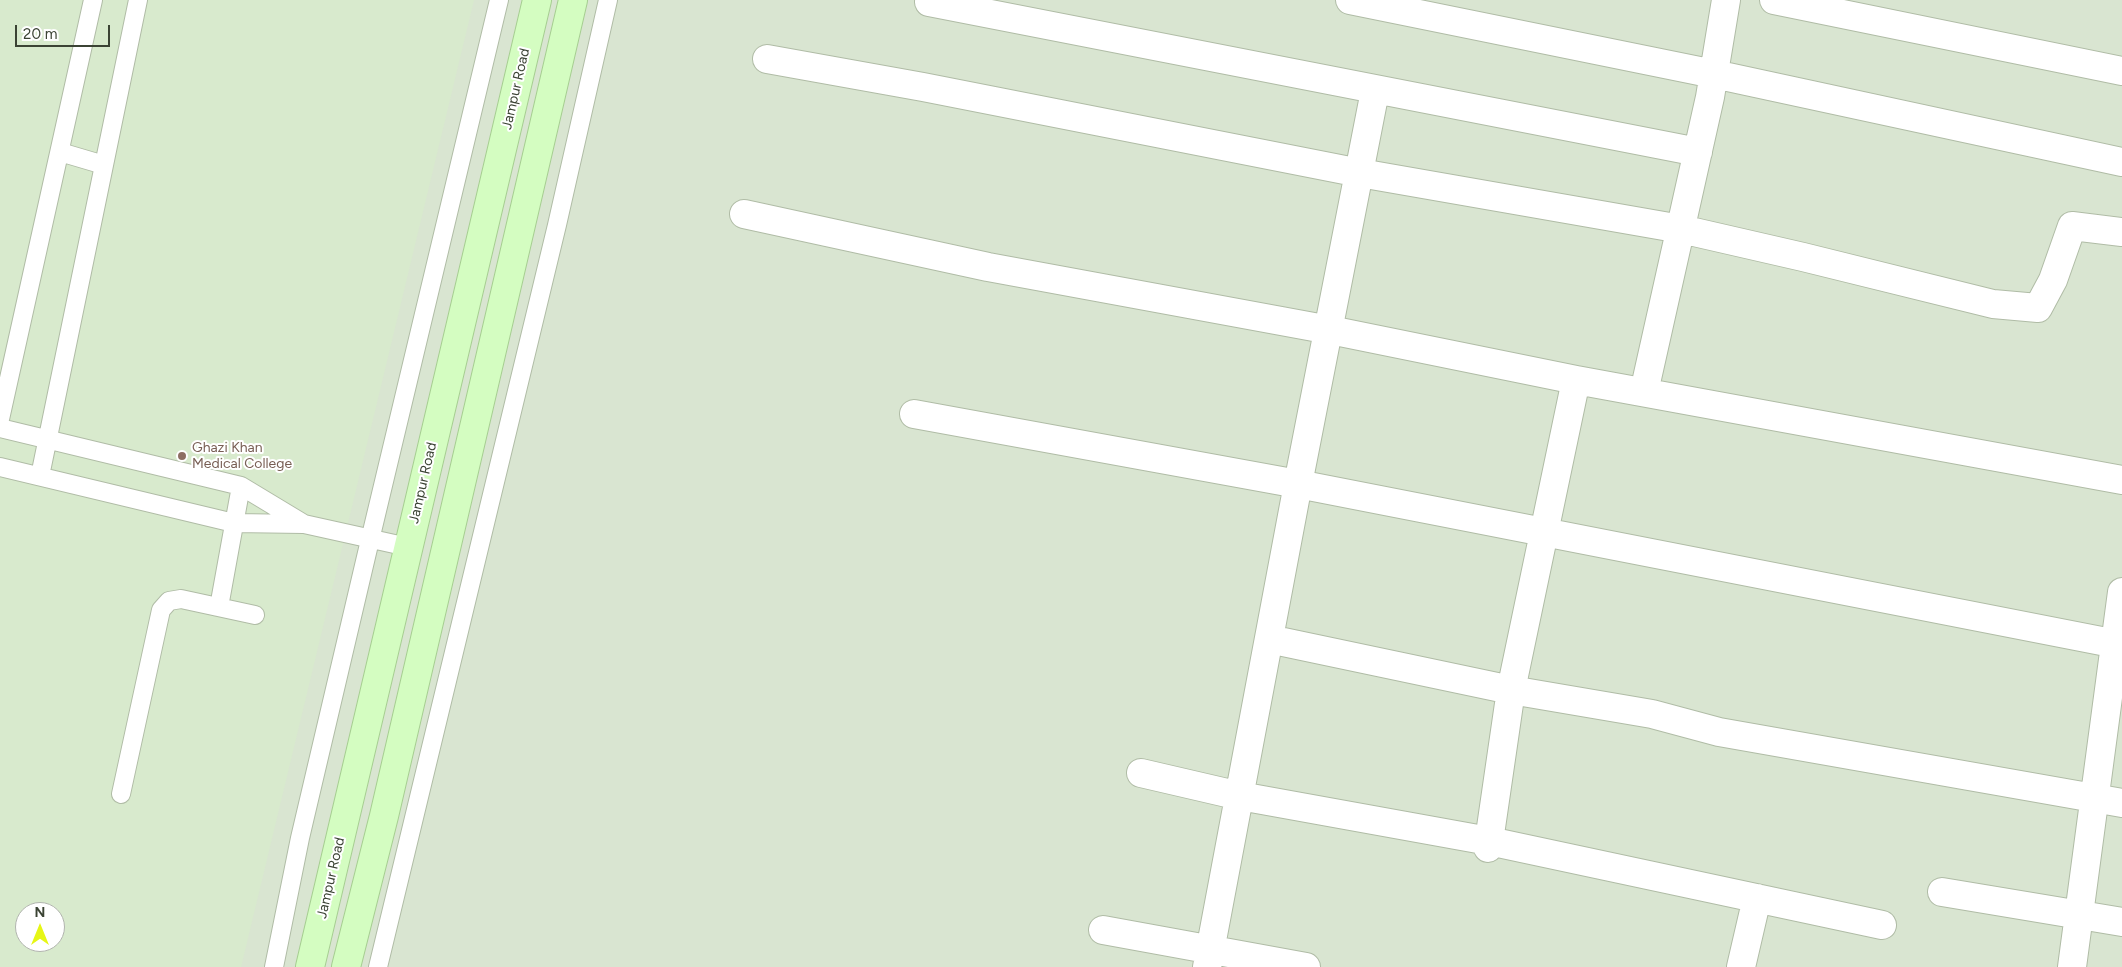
<!DOCTYPE html>
<style>
body{margin:0}
#map{position:relative;width:2122px;height:967px;overflow:hidden;background:#e9f1e3;font-family:Figtree,sans-serif}
canvas{display:block}
.north{position:absolute;left:15px;top:902px;width:50px;height:50px;box-sizing:border-box;background:#fff;border:1px solid #b1b4ae;border-radius:50%;rotate:0deg;font-size:14px;font-weight:700;line-height:20px;text-align:center;color:#3b4334}
.north::after{content:'';display:block;margin:auto;width:18px;height:22px;background:#e6f616;clip-path:polygon(50% 0,100% 100%,50% 72%,0 100%)}
.scale{position:absolute;left:15px;top:25px;width:95px;height:22px;box-sizing:border-box;border:2px solid #3b4334;border-top:0;padding-left:6px;font-size:15px;line-height:18px;white-space:nowrap;color:#3b4334;-webkit-text-stroke:4px #fff;paint-order:stroke}
</style>
<div id="map">
<canvas width="2122" height="967"></canvas>
<div class="north">N</div>
<div class="scale">20 m</div>
</div>
<script>
const ctx = document.querySelector('canvas').getContext('2d');
ctx.lineJoin = 'round';
function fill(path, color) { ctx.fillStyle = color; ctx.fill(path, 'evenodd'); }
const poly = rows => new Path2D(rows.map(r => 'M' + r).join(''));
function strokePath(path, color, width, dash) { ctx.strokeStyle = color; ctx.lineWidth = width; ctx.lineCap = dash ? 'butt' : 'round'; ctx.setLineDash(dash || []); ctx.stroke(path); }
function write(font, color, halo, rows, align = 'center') {
  ctx.font = font + ' Figtree,sans-serif'; ctx.lineWidth = 4; ctx.setLineDash([]); ctx.textBaseline = 'middle'; ctx.strokeStyle = halo; ctx.fillStyle = color; for (const [text, x, y, turn = 0] of rows) {
    ctx.save(); ctx.translate(x, y); ctx.rotate((+turn || 0) * Math.PI / 180); ctx.textAlign = isNaN(turn) ? turn : align; if (halo) ctx.strokeText(text, 0, 0); ctx.fillText(text, 0, 0); ctx.restore();
  }
}
fill(poly([
 [0,0,2122,0,2122,967,0,967],
 [25,912,55,912,55,942,25,942]
]), '#d9e5d1');
fill(poly([
 [0,0,474,0,241,967,0,967],
 [25,912,55,912,55,942,25,942]
]), '#d8eacd');
const lane = poly([
 [60,152,104,165],
 [0,419,93,0],
 [0,428,241,486,304,524],
 [0,467,234,523,304,524,408,547],
 [40,476,138,0],
 [219,607,241,486],
 [121,794,161,610,169,601,181,599,255,615],
 [274,967,300,838,370,540,499,0],
 [378,967,557,225,608,0]
]);
const street = poly([
 [1350,0,1714,74,2122,162],
 [1774,0,2122,71],
 [929,2,1698,152],
 [767,59,923,87,1360,173,1681,229,1803,257,1993,304,2038,308,2053,280,2072,226,2122,232],
 [744,214,988,267,1330,330,1576,380,2122,480],
 [1644,392,1710,97,1726,0],
 [914,414,1298,484,2122,645],
 [1269,639,1511,690,1652,714,1719,732,2122,803],
 [1141,773,1240,796,1489,841,1882,925],
 [1488,848,1511,690,1576,380],
 [1942,892,2122,922],
 [1103,930,1306,967],
 [1207,967,1298,484,1375,91],
 [1741,967,1757,898],
 [2072,967,2122,592]
]);
const secondary = poly([
 [310,967,537,0],
 [346,967,384,816,573,0]
]);
strokePath(lane, '#b0bca6', 20);
strokePath(street, '#b0bca6', 30);
strokePath(secondary, '#a6ce91', 30);
strokePath(lane, '#fff', 18);
strokePath(street, '#fff', 28);
strokePath(secondary, '#d4fdc1', 28);
for (const [x, y, r, color] of [
 [182,456,5,"#8d6e63"]
]) { const dot = new Path2D(); dot.arc(x, y, r, 0, 2 * Math.PI); ctx.fillStyle = color; ctx.fill(dot); strokePath(dot, '#fff', 2); }
write('14px', '#3b4334', '#fff', [
 ["Jampur Road",516,89,-77],
 ["Jampur Road",423,483,-77],
 ["Jampur Road",331,878,-77]
]);
write('14px', '#785e54', '#fff', [
 ["Ghazi Khan",192,448],
 ["Medical College",192,464]
], 'left');
</script>
